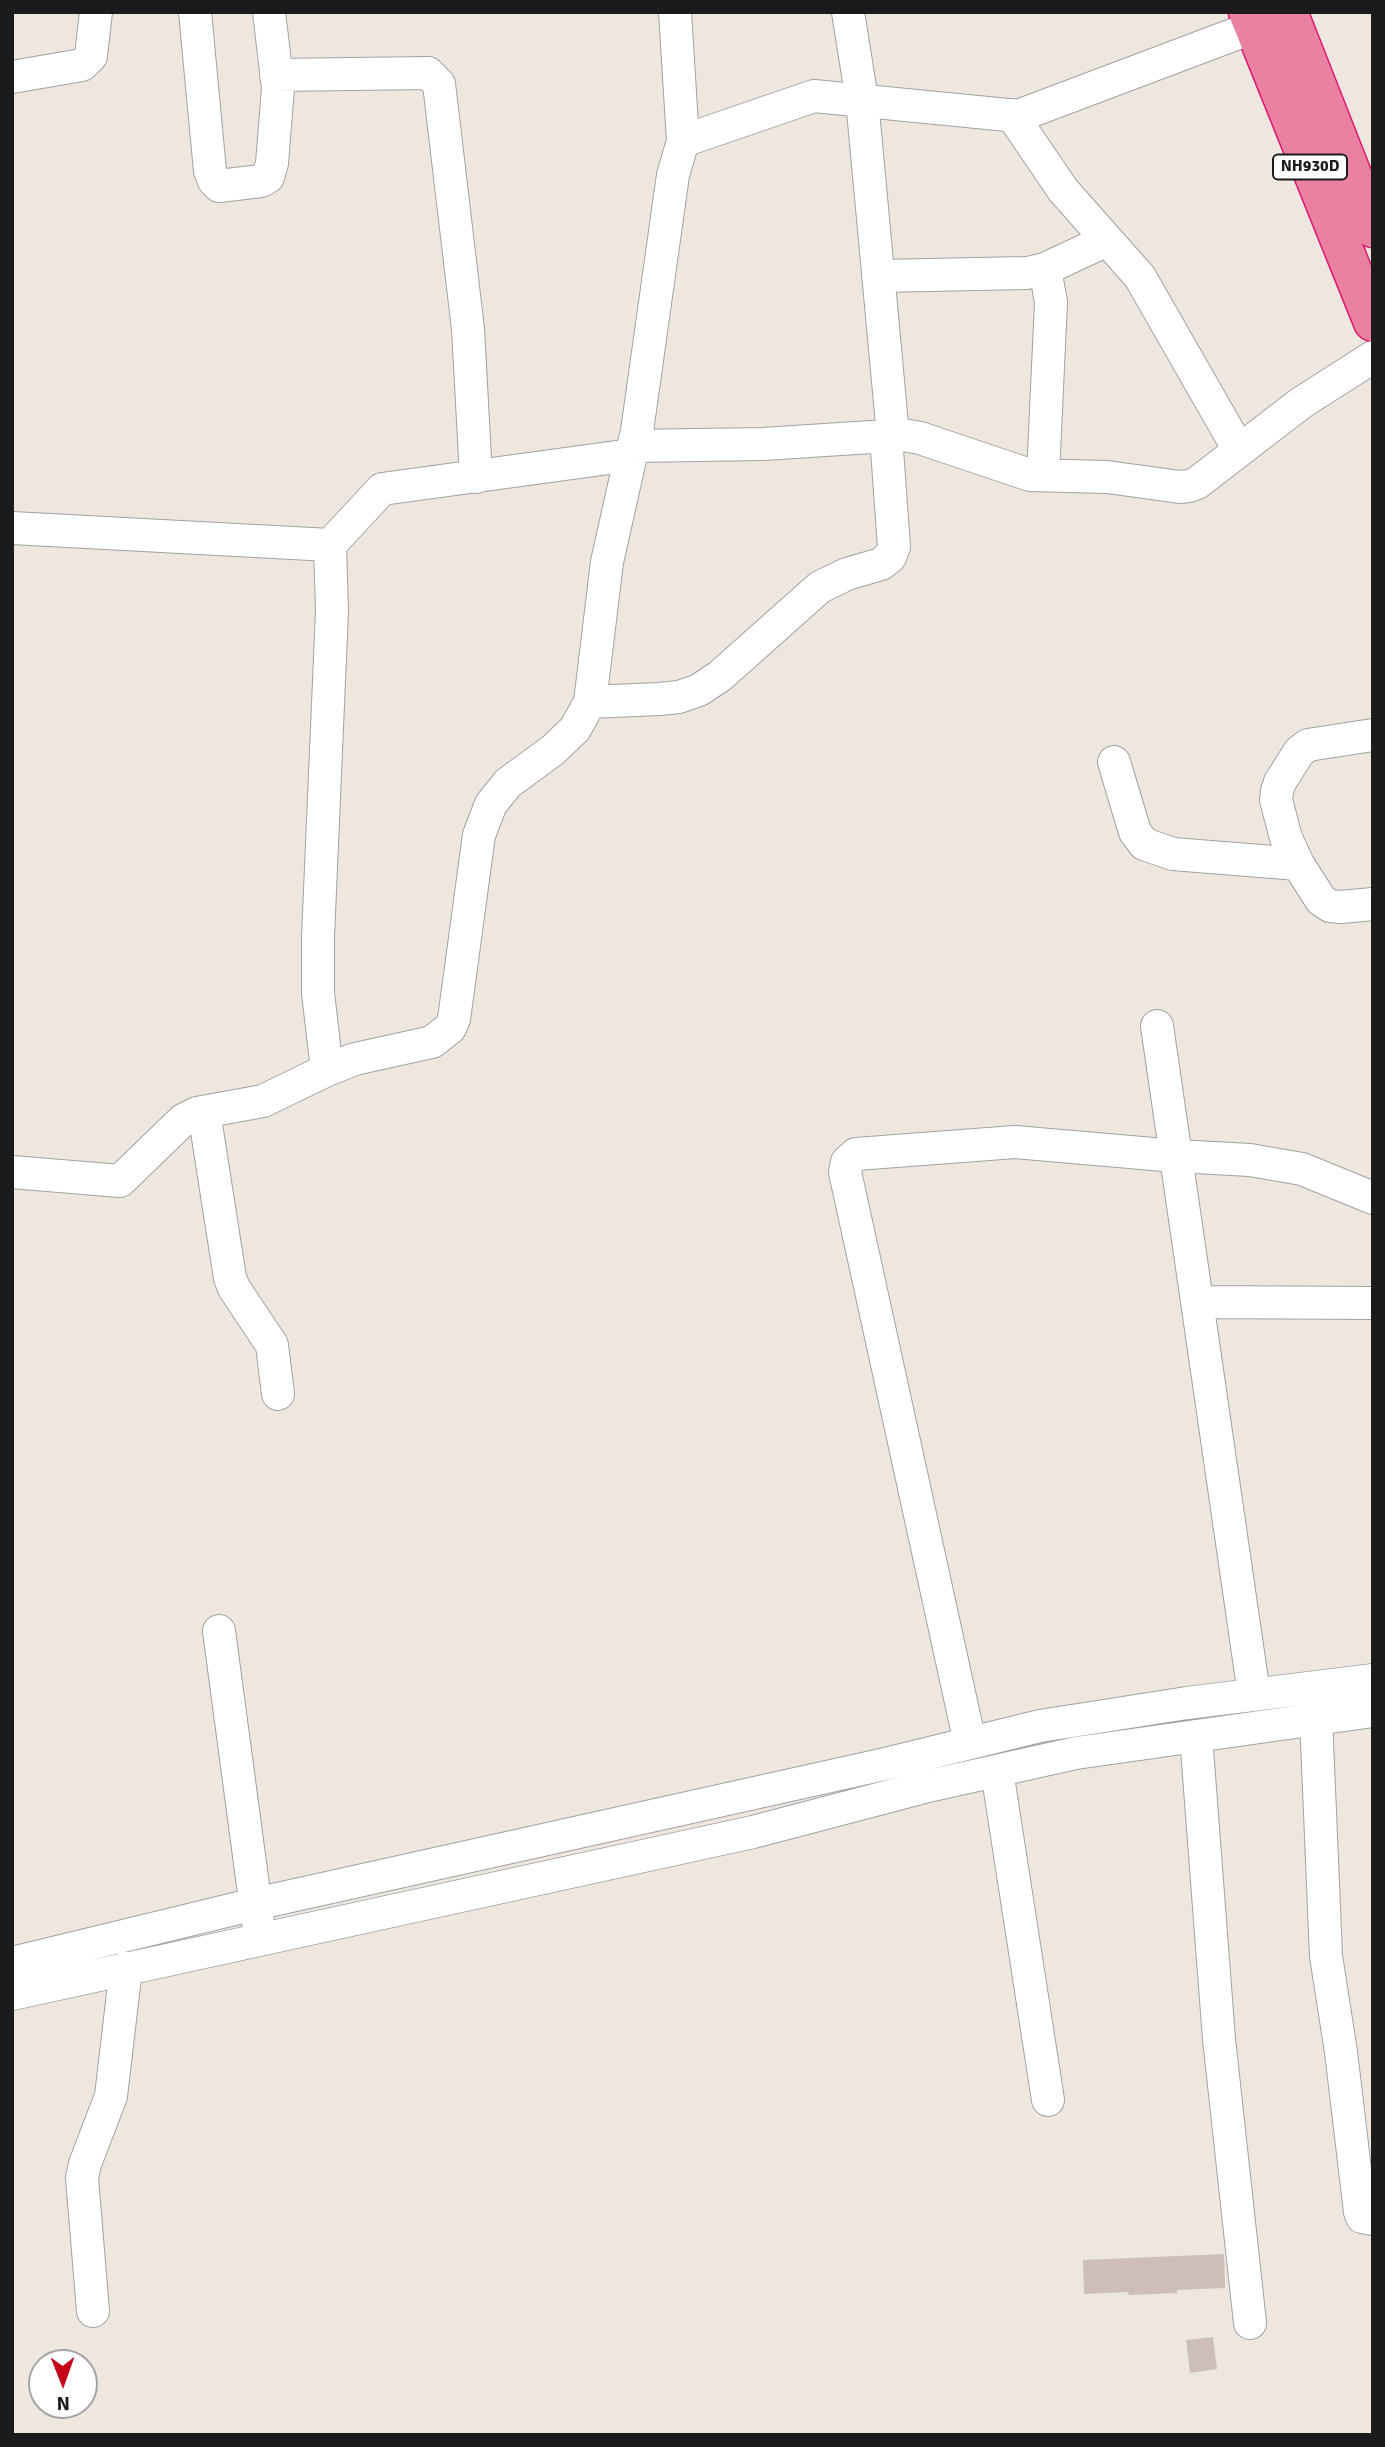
<!DOCTYPE html>
<style>
body{margin:0}
#map{position:relative;width:1385px;height:2447px;overflow:hidden;background:#ede7df;font-family:Signika,sans-serif}
canvas{display:block}
.frame{position:absolute;inset:0;border:14px solid #1b1b1b;pointer-events:none}
.north{position:absolute;left:28px;top:2349px;width:70px;height:70px;box-sizing:border-box;background:#fff;border:2px solid #a4a4a4;border-radius:50%;rotate:179deg;font-size:19px;font-weight:700;line-height:28px;text-align:center;color:#1b1b1b}
.north::after{content:'';display:block;margin:auto;width:24px;height:32px;background:#c50018;clip-path:polygon(50% 0,100% 100%,50% 72%,0 100%)}
</style>
<div id="map">
<canvas width="1385" height="2447"></canvas>
<div class="frame"></div>
<div class="north">N</div>
</div>
<script>
const ctx = document.querySelector('canvas').getContext('2d');
ctx.lineJoin = 'round';
function fill(path, color) { ctx.fillStyle = color; ctx.fill(path, 'evenodd'); }
const poly = rows => new Path2D(rows.map(r => 'M' + r).join(''));
function strokePath(path, color, width, dash) { ctx.strokeStyle = color; ctx.lineWidth = width; ctx.lineCap = dash ? 'butt' : 'round'; ctx.setLineDash(dash || []); ctx.stroke(path); }
function write(font, color, halo, rows, align = 'center') {
  ctx.font = font + ' Signika,sans-serif'; ctx.lineWidth = 6; ctx.setLineDash([]); ctx.textBaseline = 'middle'; ctx.strokeStyle = halo; ctx.fillStyle = color; for (const [text, x, y, turn = 0] of rows) {
    ctx.save(); ctx.translate(x, y); ctx.rotate((+turn || 0) * Math.PI / 180); ctx.textAlign = isNaN(turn) ? turn : align; if (halo) ctx.strokeText(text, 0, 0); ctx.fillText(text, 0, 0); ctx.restore();
  }
}
fill(poly([
 [1224,2254,1225,2288,1177,2290,1177,2293,1129,2295,1128,2292,1084,2294,1083,2260],
 [1213,2337,1217,2369,1190,2373,1186,2340]
]), '#cdbfb8');
const minor = poly([
 [195,12,210,171,214,181,219,186,261,181,268,177,272,163,278,88,269,12],
 [675,12,683,141],
 [848,12,862,100,893,435],
 [276,75,428,73,439,84,468,329,476,477],
 [12,77,82,65,91,56,96,12],
 [1012,115,1063,190,1140,277,1239,450],
 [878,276,1027,273,1045,269,1107,240],
 [633,446,763,444,903,435,920,438,1030,475,1107,477,1180,487,1189,486,1197,483,1301,403,1373,357],
 [1043,475,1051,302,1045,269],
 [12,528,330,545,382,489,631,455,637,431,673,175,683,141,814,96,1018,116,1254,27],
 [590,702,659,699,679,697,699,690,720,676,820,587,847,574,881,564,890,557,894,547,886,436],
 [1373,735,1308,745,1299,752,1280,782,1277,791,1276,800,1286,838,1298,864,1321,900,1330,906,1341,907,1373,904],
 [1114,762,1135,832,1144,844,1173,854,1298,864],
 [1157,1026,1254,1694],
 [327,1070,318,993,318,937,332,611,330,545],
 [204,1112,230,1278,234,1288,272,1345,278,1394],
 [12,1172,120,1181,183,1120,197,1113,263,1101,327,1070,355,1059,432,1042,450,1028,454,1019,479,835,491,804,508,783,553,750,575,729,590,702,607,562,631,455],
 [1197,1302,1373,1303],
 [219,1631,258,1923],
 [1316,1717,1326,1956,1341,2052,1360,2212,1362,2217,1373,2219],
 [1196,1736,1219,2039,1250,2323],
 [970,1743,845,1172,847,1162,856,1154,1015,1142,1176,1156,1250,1160,1302,1169,1373,1198],
 [997,1771,1048,2100],
 [12,1963,255,1904,885,1764,1040,1726,1187,1703,1373,1680],
 [12,1994,753,1832,924,1787,1076,1753,1373,1711],
 [93,2311,82,2178,85,2164,111,2096,126,1968]
]);
const highway = poly([
 [1248,12,1373,322],
 [1288,12,1373,228]
]);
strokePath(minor, '#a2a2a2', 34);
strokePath(highway, '#de1975', 41);
strokePath(minor, '#fff', 32);
strokePath(highway, '#eb81a1', 38);
for (const [x, y, w] of [
 [1310,167,74]
]) { const box = new Path2D(); box.roundRect(x - w / 2, y - 12.5, w, 25, 5); ctx.fillStyle = '#fff'; ctx.fill(box); strokePath(box, '#1b1b1b', 2); }
write('bold 16px', '#1b1b1b', null, [
 ["NH930D",1310,167]
]);
</script>
